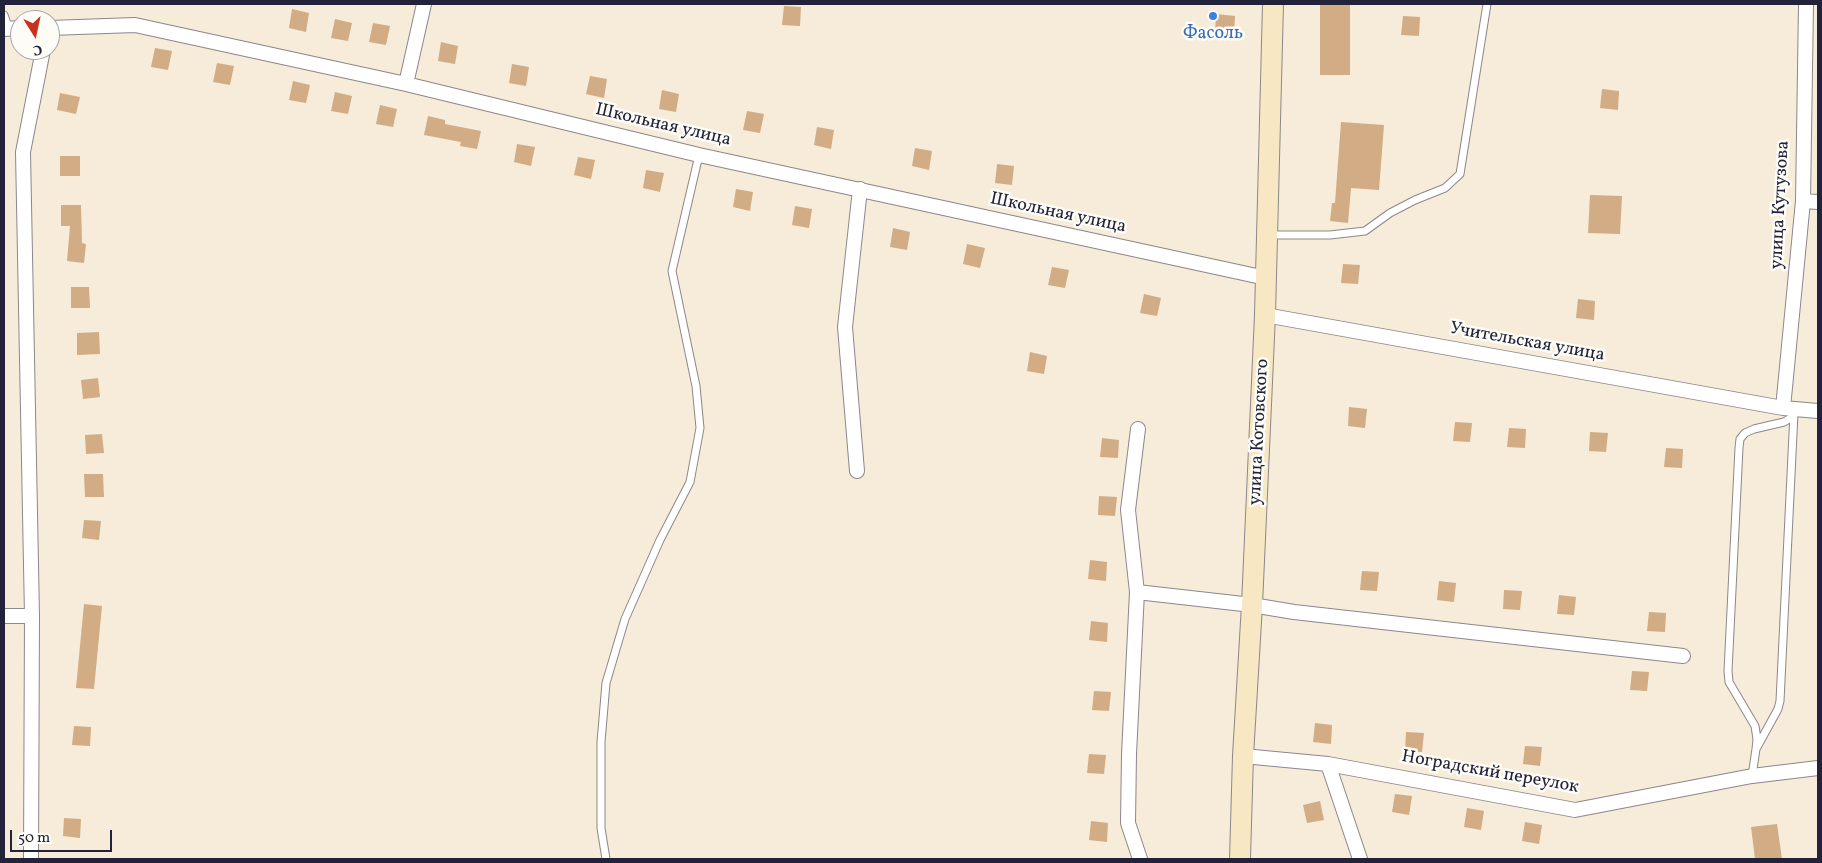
<!DOCTYPE html>
<meta charset="utf-8">
<style>
body{margin:0}
#map{position:relative;width:1822px;height:863px;overflow:hidden;background:#f6ecd9;font-family:Vollkorn,serif}
canvas{display:block}
.frame{position:absolute;inset:0;border:5px solid #22223b;pointer-events:none}
.north{position:absolute;left:10px;top:10px;width:50px;height:50px;box-sizing:border-box;background:#fdfcf7;border:1px solid #a5a5ac;border-radius:50%;rotate:170deg;font-size:14px;font-weight:700;line-height:20px;text-align:center;color:#22223b}
.north::after{content:'';display:block;margin:auto;width:18px;height:22px;background:#c8321e;clip-path:polygon(50% 0,100% 100%,50% 72%,0 100%)}
.scale{position:absolute;left:10px;top:830px;width:102px;height:22px;box-sizing:border-box;border:2px solid #22223b;border-top:0;padding-left:6px;font-size:15px;line-height:18px;white-space:nowrap;color:#22223b;-webkit-text-stroke:4px #fdfcf7;paint-order:stroke}
</style>
<div id="map">
<canvas width="1822" height="863"></canvas>
<div class="frame"></div>
<div class="north">С</div>
<div class="scale">50 m</div>
</div>
<script>
const ctx = document.querySelector('canvas').getContext('2d');
ctx.lineJoin = 'round';
function fill(path, color) { ctx.fillStyle = color; ctx.fill(path, 'evenodd'); }
const poly = rows => new Path2D(rows.map(r => 'M' + r).join(''));
function strokePath(path, color, width, dash) { ctx.strokeStyle = color; ctx.lineWidth = width; ctx.lineCap = dash ? 'butt' : 'round'; ctx.setLineDash(dash || []); ctx.stroke(path); }
function write(font, color, halo, rows, align = 'center') {
  ctx.font = font + ' Vollkorn,serif'; ctx.lineWidth = 5; ctx.setLineDash([]); ctx.textBaseline = 'middle'; ctx.strokeStyle = halo; ctx.fillStyle = color; for (const [text, x, y, turn = 0] of rows) {
    ctx.save(); ctx.translate(x, y); ctx.rotate((+turn || 0) * Math.PI / 180); ctx.textAlign = isNaN(turn) ? turn : align; if (halo) ctx.strokeText(text, 0, 0); ctx.fillText(text, 0, 0); ctx.restore();
  }
}
fill(poly([
 [1320,4,1350,4,1350,75,1320,75],
 [784,6,801,7,800,26,782,25],
 [292,9,309,13,306,32,289,28],
 [1216,14,1235,16,1234,33,1215,32],
 [1403,16,1420,17,1419,36,1401,35],
 [335,19,352,23,348,41,331,38],
 [373,23,390,26,386,45,369,42],
 [441,42,458,46,455,64,438,61],
 [155,48,172,51,168,70,151,67],
 [217,63,234,66,230,85,213,82],
 [512,64,529,67,526,86,509,83],
 [590,76,607,79,604,98,586,94],
 [293,81,310,85,306,103,289,100],
 [1602,89,1619,91,1618,110,1600,108],
 [662,90,679,94,676,112,659,109],
 [335,92,352,96,348,114,331,111],
 [60,93,80,97,76,114,57,110],
 [380,105,397,109,393,127,376,124],
 [747,111,764,114,760,133,743,130],
 [428,116,445,120,445,124,481,131,477,149,460,146,461,142,424,135],
 [1341,122,1384,125,1379,190,1351,188,1348,223,1330,221,1332,203,1335,203],
 [817,127,834,130,831,149,814,145],
 [517,144,535,147,531,166,514,162],
 [915,148,932,151,929,170,912,166],
 [60,156,80,156,80,176,60,176],
 [578,157,595,160,591,179,574,175],
 [997,164,1014,166,1012,185,995,183],
 [646,170,664,173,660,192,643,188],
 [736,189,753,192,750,211,733,207],
 [1590,195,1622,196,1620,234,1588,233],
 [61,205,81,205,82,243,86,244,84,263,67,261,70,226,61,226],
 [795,206,812,209,809,228,792,225],
 [893,228,910,232,907,250,890,247],
 [967,244,985,248,980,268,963,264],
 [1343,264,1360,265,1358,284,1341,283],
 [1052,267,1069,270,1065,288,1048,285],
 [71,287,89,287,90,308,71,308],
 [1144,294,1161,298,1157,316,1140,313],
 [1578,299,1595,301,1594,320,1576,318],
 [99,332,100,354,77,355,77,333],
 [1030,352,1047,356,1044,374,1027,371],
 [98,378,100,397,83,399,81,380],
 [1349,407,1367,409,1365,428,1348,426],
 [1455,422,1472,423,1470,442,1453,441],
 [1509,428,1526,429,1525,448,1507,447],
 [1590,432,1608,433,1606,452,1589,451],
 [102,434,104,453,86,454,85,435],
 [1102,438,1119,440,1118,458,1100,457],
 [1666,448,1683,449,1682,468,1664,467],
 [84,474,103,474,104,497,85,497],
 [1099,496,1117,497,1115,516,1098,515],
 [84,520,101,521,99,540,82,538],
 [1090,560,1107,562,1106,581,1088,579],
 [1362,571,1379,572,1377,591,1360,590],
 [1439,581,1456,583,1454,602,1437,600],
 [1504,590,1522,591,1520,610,1503,609],
 [1559,595,1576,597,1574,615,1557,614],
 [84,604,102,606,94,689,76,688],
 [1649,612,1666,613,1665,632,1647,631],
 [1091,621,1108,623,1107,642,1089,640],
 [1632,671,1649,672,1647,691,1630,690],
 [1094,691,1111,692,1109,711,1092,710],
 [1315,723,1332,725,1331,744,1313,742],
 [74,726,91,727,90,746,72,745],
 [1406,732,1424,733,1422,752,1405,751],
 [1525,746,1542,747,1540,766,1523,764],
 [1089,754,1106,755,1104,774,1087,773],
 [1395,794,1412,796,1409,815,1392,812],
 [1320,801,1324,820,1307,823,1303,805],
 [1467,808,1484,811,1481,830,1464,827],
 [64,818,81,819,80,838,63,836],
 [1091,821,1108,823,1107,842,1089,840],
 [1525,822,1542,825,1539,844,1522,841],
 [1777,824,1782,859,1755,859,1751,827]
]), '#d1ac84');
const lane = poly([
 [4,15,9,29],
 [1269,235,1330,235,1365,231,1390,213,1415,200,1445,188,1460,174,1487,4],
 [1756,749,1757,739,1755,726,1729,682,1728,671,1739,448,1740,439,1745,433,1754,429,1784,422,1794,416],
 [1752,776,1756,749,1778,709,1780,701,1794,413],
 [606,859,601,828,601,742,606,683,625,619,660,540,690,482,700,428,696,386,672,271,699,155]
]);
const street = poly([
 [50,28,135,25,406,84,699,155,1266,278],
 [4,29,20,28],
 [406,84,424,4],
 [1803,201,1818,202],
 [1265,315,1783,408,1818,411],
 [1783,408,1803,201,1806,4],
 [1138,429,1128,510,1137,592,1129,754,1128,823,1140,859],
 [857,471,845,327,860,189],
 [1137,592,1252,605,1294,612,1683,656],
 [4,616,32,616],
 [1243,756,1328,764,1575,810,1752,776,1818,768],
 [1328,764,1360,859],
 [31,859,32,616,23,152,43,50]
]);
const secondary = poly([
 [1240,859,1243,756,1252,605,1265,315,1273,4]
]);
strokePath(lane, '#8c878a', 9);
strokePath(street, '#8c878a', 16);
strokePath(secondary, '#8c878a', 22);
strokePath(lane, '#fff', 7);
strokePath(street, '#fff', 14);
strokePath(secondary, '#f7e8c3', 20);
for (const [x, y, r, color] of [
 [1213,16,5,"#3f7fe0"]
]) { const dot = new Path2D(); dot.arc(x, y, r, 0, 2 * Math.PI); ctx.fillStyle = color; ctx.fill(dot); strokePath(dot, '#fdfcf7', 2); }
write('18px', '#366cbe', '#fdfcf7', [
 ["Фасоль",1213,35]
]);
write('18px', '#22223b', '#fdfcf7', [
 ["Школьная улица",663,126,13],
 ["улица Кутузова",1781,205,-87],
 ["Школьная улица",1058,214,12],
 ["Учительская улица",1527,343,10],
 ["улица Котовского",1260,432,-87],
 ["Ноградский переулок",1490,773,10]
]);
</script>
